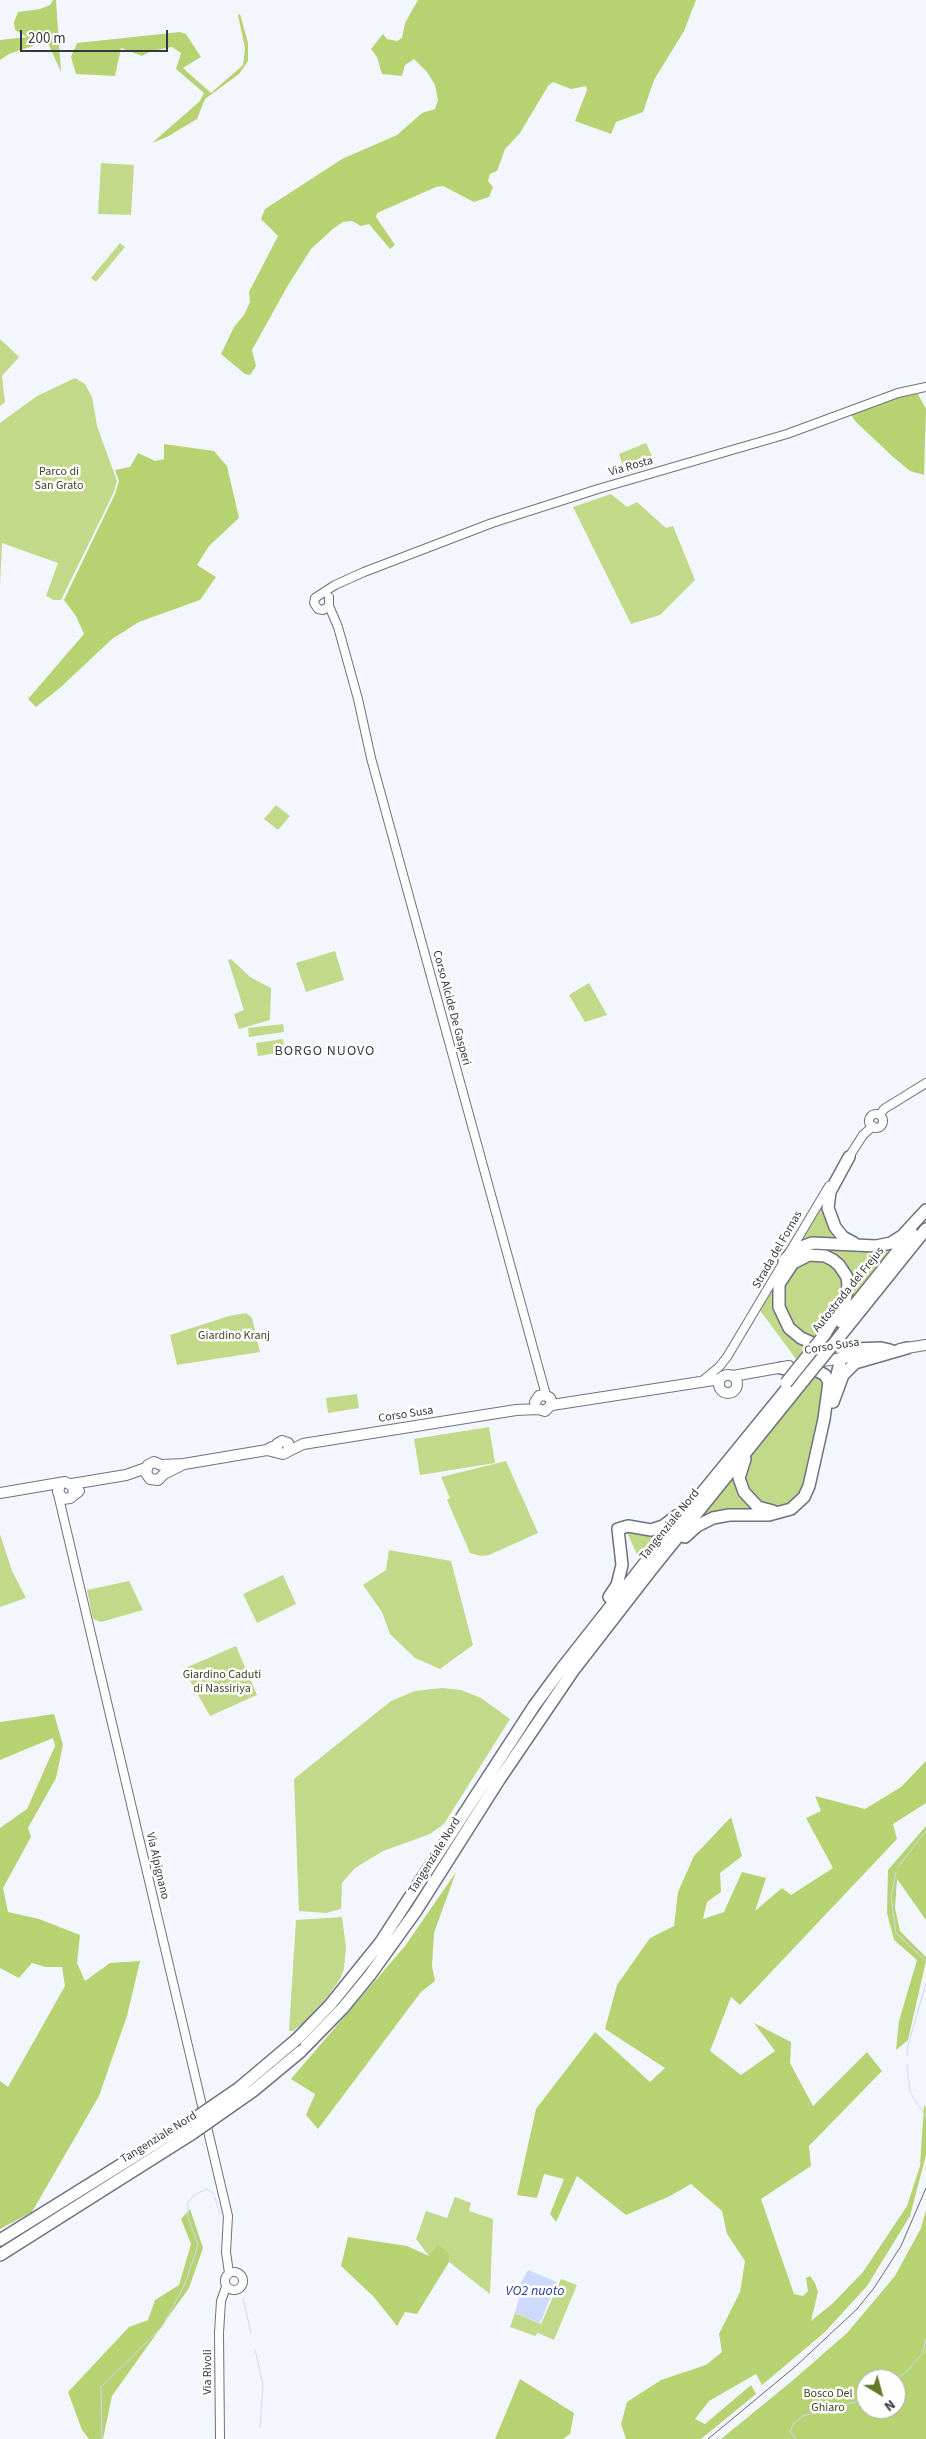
<!DOCTYPE html>
<style>
body{margin:0}
#map{position:relative;width:926px;height:2439px;overflow:hidden;background:#f4f6fd;font-family:"Source Sans 3",sans-serif}
canvas{display:block}
.north{position:absolute;left:856px;top:2369px;width:50px;height:50px;box-sizing:border-box;background:#fff;border:1px solid #aeafb2;border-radius:50%;rotate:143deg;font-size:14px;font-weight:700;line-height:20px;text-align:center;color:#35373e}
.north::after{content:'';display:block;margin:auto;width:18px;height:22px;background:#647828;clip-path:polygon(50% 0,100% 100%,50% 72%,0 100%)}
.scale{position:absolute;left:20px;top:30px;width:148px;height:22px;box-sizing:border-box;border:2px solid #35373e;border-top:0;padding-left:6px;font-size:15px;line-height:18px;white-space:nowrap;color:#35373e;-webkit-text-stroke:4px #fff;paint-order:stroke}
</style>
<div id="map">
<canvas width="926" height="2439"></canvas>
<div class="north">N</div>
<div class="scale">200 m</div>
</div>
<script>
const ctx = document.querySelector('canvas').getContext('2d');
ctx.lineJoin = 'round';
function fill(path, color) { ctx.fillStyle = color; ctx.fill(path, 'evenodd'); }
const poly = rows => new Path2D(rows.map(r => 'M' + r).join(''));
function strokePath(path, color, width, dash) { ctx.strokeStyle = color; ctx.lineWidth = width; ctx.lineCap = dash ? 'butt' : 'round'; ctx.setLineDash(dash || []); ctx.stroke(path); }
function write(font, color, halo, rows, align = 'center') {
  ctx.font = font + ' "Source Sans 3",sans-serif'; ctx.lineWidth = 5; ctx.setLineDash([]); ctx.textBaseline = 'middle'; ctx.strokeStyle = halo; ctx.fillStyle = color; for (const [text, x, y, turn = 0] of rows) {
    ctx.save(); ctx.translate(x, y); ctx.rotate((+turn || 0) * Math.PI / 180); ctx.textAlign = isNaN(turn) ? turn : align; if (halo) ctx.strokeText(text, 0, 0); ctx.fillText(text, 0, 0); ctx.restore();
  }
}
fill(poly([
 [101,163,134,165,131,215,98,214],
 [120,243,125,247,96,282,91,278],
 [0,339,19,357,2,376,5,402,0,406],
 [75,378,85,384,92,397,97,426,117,481,113,494,61,600,54,600,46,596,58,563,2,543,0,587,0,423,37,396],
 [646,443,656,465,626,474,619,454],
 [611,494,627,507,637,502,666,528,673,526,695,580,660,615,631,624,573,507],
 [276,805,290,816,278,830,264,819],
 [335,951,344,980,306,992,296,963],
 [231,959,250,977,271,988,270,1020,239,1029,234,1014,244,1010,228,960],
 [589,983,607,1015,585,1022,569,995],
 [283,1024,284,1032,249,1037,248,1028],
 [283,1039,285,1052,258,1056,256,1043],
 [826,1198,844,1241,795,1246],
 [898,1243,850,1303,853,1282,844,1264,805,1248],
 [817,1258,834,1265,844,1280,844,1296,815,1340,798,1332,784,1314,782,1290,799,1262],
 [776,1281,776,1313,779,1321,783,1328,810,1346,800,1359,796,1359,759,1309],
 [246,1313,252,1318,260,1352,177,1365,170,1335,229,1316],
 [815,1376,825,1384,803,1489,799,1496,786,1506,777,1507,761,1503,750,1492,744,1478,750,1457],
 [357,1394,359,1408,328,1413,326,1398],
 [489,1427,495,1463,420,1475,414,1439],
 [506,1461,538,1533,489,1555,481,1556,470,1553,447,1500,450,1498,441,1477],
 [736,1472,757,1511,701,1518,701,1517],
 [625,1528,660,1532,639,1559],
 [0,1534,12,1571,26,1598,0,1607],
 [389,1550,451,1561,473,1645,440,1669,415,1658,390,1634,382,1612,363,1585,386,1570],
 [283,1575,296,1604,257,1623,243,1594],
 [129,1581,143,1610,101,1622,93,1619,87,1590],
 [236,1646,257,1695,210,1716,183,1669],
 [442,1688,461,1690,481,1698,510,1719,444,1824,430,1834,383,1851,355,1868,342,1883,341,1909,326,1913,299,1911,294,1779,391,1701,415,1691],
 [342,1917,346,1948,344,1969,340,1979,328,1996,304,2022,293,2031,289,2031,296,1920],
 [455,2197,471,2203,469,2211,493,2219,490,2294,449,2262,450,2255,429,2256,416,2239,426,2211,447,2218],
 [561,2279,577,2285,554,2340,538,2333,535,2336,510,2327,515,2313,541,2324]
]), '#c1d988');
fill(poly([
 [53,0,56,0,61,72,47,41,9,54,0,60,0,40,27,37,15,30,14,22,18,12,40,9,50,5],
 [418,0,696,0,684,31,654,80,643,112,616,122,611,134,575,121,587,90,586,86,571,89,553,82,548,86,520,133,505,149,497,171,490,174,488,181,493,187,489,197,474,202,443,186,436,187,377,213,376,217,395,245,390,249,369,224,361,226,352,221,343,222,334,228,311,249,287,287,252,350,256,366,250,375,245,374,221,354,234,327,244,315,250,302,249,292,278,236,261,219,265,209,342,159,397,135,422,113,435,109,438,100,435,85,427,72,414,59,405,65,402,76,382,74,377,57,371,49,383,34,387,39,397,41,402,38,405,23],
 [240,14,248,43,248,61,239,74,205,99,197,119,167,137,152,143,200,101,204,93,176,69,181,53,172,47,151,51,142,56,121,48,115,76,76,74,71,57,77,43,180,32,186,34,201,57,183,68,211,93,243,65,245,48,238,15],
 [915,389,926,409,924,475,910,471,892,456,855,421,849,411],
 [164,444,214,451,227,466,239,518,209,546,197,565,216,577,200,600,139,622,112,639,61,687,36,707,28,699,84,634,76,616,64,600,115,494,119,481,115,470,130,467,138,453,155,461,164,459],
 [54,1714,63,1745,56,1778,28,1828,31,1837,3,1888,8,1912,39,1919,80,1935,77,1963,85,1981,110,1963,140,1961,127,2016,99,2096,32,2212,0,2229,0,2081,8,2087,65,1986,62,1967,45,1967,32,1963,19,1978,0,1968,0,1828,27,1809,55,1746,53,1738,0,1760,0,1722],
 [926,1761,926,1803,893,1824,897,1839,740,2005,731,1997,710,2051,741,2075,775,2051,754,2023,791,2042,790,2063,813,2106,867,2052,882,2071,809,2146,811,2166,761,2199,794,2294,803,2296,808,2291,806,2278,810,2276,815,2283,818,2292,811,2321,832,2304,863,2272,907,2206,920,2166,924,2105,926,2108,926,2155,910,2216,867,2286,825,2332,762,2385,756,2374,709,2401,695,2419,705,2424,751,2385,756,2394,701,2439,626,2439,621,2424,627,2402,661,2380,706,2365,722,2352,719,2334,740,2292,745,2261,727,2234,722,2211,691,2184,670,2196,626,2215,577,2176,556,2222,550,2214,564,2179,544,2174,537,2198,517,2195,536,2109,595,2032,650,2082,665,2068,605,2029,617,1985,650,1938,674,1926,678,1892,694,1856,731,1817,742,1856,720,1873,721,1892,707,1902,703,1919,724,1912,742,1872,766,1878,755,1911,782,1888,791,1895,833,1868,806,1818,821,1811,815,1796,865,1809,901,1787],
 [926,1826,926,1920,897,1879,895,1908,900,1931,926,1957,926,1961,908,2040,896,2050,899,2021,917,1960,894,1940,887,1913,888,1870],
 [456,1872,434,1933,432,1966,435,1981,421,1992,318,2129,306,2115,315,2094,291,2079,405,1946],
 [190,2209,203,2248,189,2288,112,2396,103,2439,89,2439,82,2430,68,2392,129,2327,148,2320,155,2300,179,2285,191,2244,181,2219],
 [926,2210,926,2439,721,2439,792,2381,847,2333,895,2276,921,2228],
 [866,2379,896,2379,896,2409,866,2409],
 [348,2237,407,2246,429,2256,438,2244,450,2255,449,2262,417,2314,405,2312,397,2326,374,2297,341,2266],
 [520,2379,574,2413,570,2434,563,2439,495,2439]
]), '#b7d270');
fill(poly([
 [528,2270,557,2282,540,2323,515,2313,519,2299,516,2287,520,2285]
]), '#cdd9fd');
strokePath(poly([
 [898,1867,926,1831],
 [896,1872,891,1897,896,1933,926,1961],
 [907,2056,908,2045,926,1983],
 [907,2065,910,2092,926,2117],
 [215,2198,220,2214],
 [230,2249,231,2255],
 [243,2298,251,2333],
 [255,2350,263,2384,260,2428],
 [896,2380,907,2371,923,2353,926,2339],
 [102,2439,101,2387,162,2327,185,2284,198,2245,188,2217,188,2203,194,2195,207,2189,214,2194],
 [796,2439,790,2431,794,2423,803,2416,866,2399]
]), '#cdd9fd', 1);
const tertiary = poly([
 [329,597,329,606,338,627,358,699,371,758,546,1395],
 [329,606,323,610,318,609,314,603,315,598,335,585,364,572,492,523,598,489,787,434,898,393,926,387],
 '869 1121a7 7 0 1 1 14 0a7 7 0 1 1-14 0Z',
 [880,1115,884,1109,926,1083],
 [847,1160,863,1135,873,1126],
 [702,1381,719,1367,727,1357,829,1186],
 [58,1494,228,2216,226,2252,229,2273],
 '225 2281a9 9 0 1 1 18 0a9 9 0 1 1-18 0Z',
 [220,2439,219,2333,221,2301,226,2287]
]);
const primary = poly([
 [900,1349,926,1345],
 [816,1362,876,1353],
 '719 1384a9 9 0 1 1 18 0a9 9 0 1 1-18 0Z',
 [733,1376,789,1366],
 [552,1405,720,1379],
 [267,1450,283,1454,303,1444,516,1410,538,1409,545,1411,552,1404,550,1398,545,1395,539,1396,535,1402],
 [277,1452,277,1444,282,1441,288,1443,289,1450],
 [184,1464,164,1474,158,1480,150,1479,146,1473,148,1465,154,1462,161,1465,184,1464,267,1450,272,1447],
 [60,1484,58,1492,63,1499,70,1498,79,1491],
 [72,1484,126,1475,146,1468],
 [0,1493,65,1482,73,1486,74,1494]
]);
const motorway = poly([
 [849,1157,830,1192,828,1208,835,1227,843,1237,854,1243],
 [784,1261,794,1250,812,1243,876,1246,891,1243,902,1236,926,1210],
 [841,1322,912,1233],
 [825,1334,845,1301,848,1285,847,1277,839,1265,833,1260,825,1256,809,1255,793,1263,779,1284,779,1307,789,1328,801,1338,815,1344,853,1349,881,1348,890,1350],
 [840,1336,926,1229],
 [835,1383,841,1358],
 [833,1402,843,1375,855,1363,907,1348],
 [745,1459,739,1478,744,1492,758,1507,773,1511],
 [685,1537,697,1526,713,1518,729,1515,769,1515,791,1509,804,1497,809,1486,824,1419,829,1382,825,1375,812,1368,792,1370,781,1368],
 [609,1597,617,1585,622,1565,618,1529,628,1526,651,1530,663,1526,676,1516],
 [297,2039,330,2005,380,1943,534,1706,562,1668,644,1564,794,1380],
 [300,2052,343,2008,370,1975,416,1911,499,1780,573,1671,652,1569,804,1380],
 [0,2240,188,2123],
 [0,2255,193,2133]
]);
strokePath(tertiary, '#6c7281', 10);
strokePath(primary, '#6c7281', 12);
strokePath(motorway, '#6c7281', 14);
strokePath(tertiary, '#fff', 8);
strokePath(primary, '#fff', 10);
strokePath(motorway, '#fff', 11);
strokePath(poly([
 [708,2439,796,2366,857,2309,874,2288,901,2246,926,2188]
]), '#686a71', 1);
const motorwayBridge = poly([
 [804,1380,840,1336],
 [786,1383,825,1334],
 [188,2123,239,2088,297,2039],
 [193,2133,253,2091,300,2052]
]);
strokePath(motorwayBridge, '#6c7281', 14, []);
strokePath(motorwayBridge, '#fff', 11);
write('12px', '#35373e', '#fff', [
 ["Via Rosta",631,467,-16],
 ["Corso Alcide De Gasperi",451,1008,75],
 ["Strada del Fornas",778,1250,-60],
 ["Autostrada del Frejus",849,1290,-51],
 ["Corso Susa",832,1347,-9],
 ["Corso Susa",406,1415,-9],
 ["Tangenziale Nord",670,1525,-51],
 ["Tangenziale Nord",435,1856,-58],
 ["Via Alpignano",157,1866,77],
 ["Tangenziale Nord",159,2138,-32],
 ["Via Rivoli",208,2372,-90]
]);
write('12px', '#3c471e', '#fff', [
 ["Parco di",59,472],
 ["San Grato",59,486],
 ["Giardino Kranj",234,1336],
 ["Giardino Caduti",222,1675],
 ["di Nassiriya",222,1689],
 ["Bosco Del",828,2394],
 ["Ghiaro",828,2408]
]);
ctx.letterSpacing = '1px';
write('14px', '#393e4b', '#fff', [
 ["BORGO NUOVO",325,1052]
]);
ctx.letterSpacing = '0px';
write('italic 14px', '#2c3c9d', '#fff', [
 ["VO2 nuoto",535,2292]
]);
</script>
